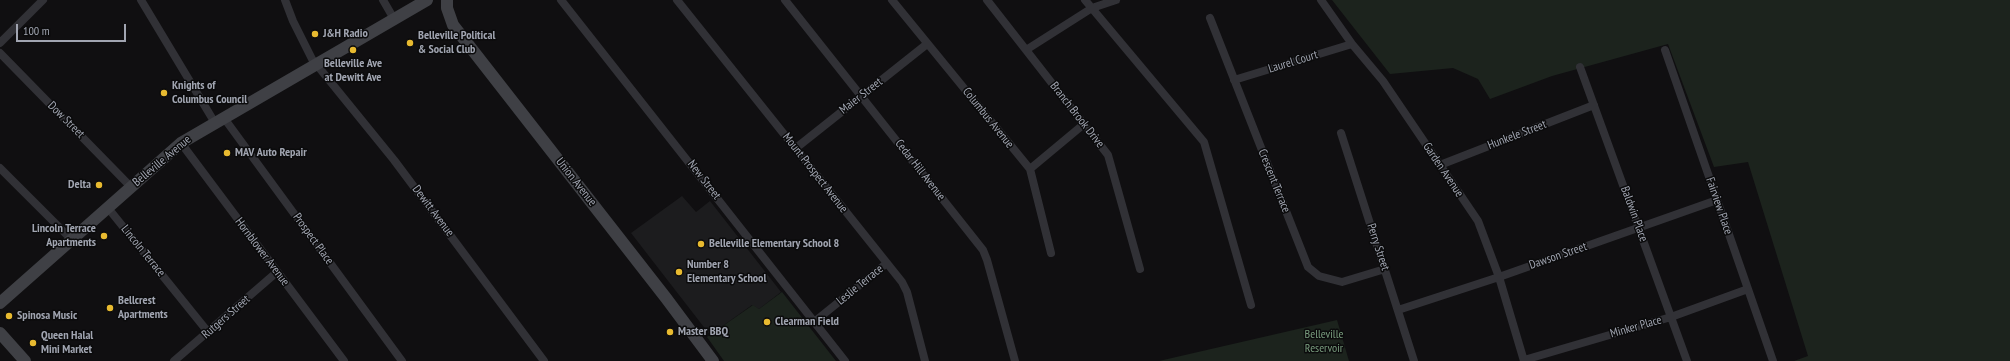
<!DOCTYPE html>
<style>
body{margin:0}
#map{position:relative;width:2010px;height:361px;overflow:hidden;background:#100f11;font-family:"PT Sans Narrow",sans-serif}
canvas{display:block}
.scale{position:absolute;left:16px;top:24px;width:110px;height:18px;box-sizing:border-box;border:2px solid #a1a5b1;border-top:0;padding-left:5px;font-size:12px;line-height:14px;white-space:nowrap;color:#a1a5b1;-webkit-text-stroke:3px #0b0b0c;paint-order:stroke}
</style>
<div id="map">
<canvas width="2010" height="361"></canvas>
<div class="scale">100 m</div>
</div>
<script>
const ctx = document.querySelector('canvas').getContext('2d');
ctx.lineJoin = 'round';
function fill(path, color) { ctx.fillStyle = color; ctx.fill(path, 'evenodd'); }
const poly = rows => new Path2D(rows.map(r => 'M' + r).join(''));
function strokePath(path, color, width, dash) { ctx.strokeStyle = color; ctx.lineWidth = width; ctx.lineCap = dash ? 'butt' : 'round'; ctx.setLineDash(dash || []); ctx.stroke(path); }
function write(font, color, halo, rows, align = 'center') {
  ctx.font = font + ' "PT Sans Narrow",sans-serif'; ctx.lineWidth = 3; ctx.setLineDash([]); ctx.textBaseline = 'middle'; ctx.strokeStyle = halo; ctx.fillStyle = color; for (const [text, x, y, turn = 0] of rows) {
    ctx.save(); ctx.translate(x, y); ctx.rotate((+turn || 0) * Math.PI / 180); ctx.textAlign = isNaN(turn) ? turn : align; if (halo) ctx.strokeText(text, 0, 0); ctx.fillText(text, 0, 0); ctx.restore();
  }
}
fill(poly([
 [682,196,696,212,710,201,781,292,759,309,752,305,710,335,631,233]
]), '#1c1c1e');
fill(poly([
 [1332,0,2010,0,2010,361,1794,361,1808,356,1748,162,1714,167,1668,44,1552,76,1490,99,1478,79,1453,68,1390,74],
 [782,292,836,361,724,361,707,337,753,305,759,309],
 [1337,320,1349,361,1159,361]
]), '#1c231d');
strokePath(poly([
 [141,0,215,123],
 [285,0,293,21,312,59,394,160,544,361],
 [383,0,394,19],
 [561,0,845,361],
 [677,0,902,282,907,292,925,361],
 [785,0,983,250,987,260,1015,361],
 [892,0,1030,169,1051,253],
 [987,0,1108,155,1140,269],
 [1085,0,1204,142,1251,305],
 [1321,0,1352,44,1383,81,1478,221,1499,277,1524,361],
 [1210,18,1308,267,1319,276,1342,282,1385,269],
 [0,43,43,0],
 [1026,50,1092,8,1116,0],
 [1665,50,1773,361],
 [0,53,131,187],
 [1580,67,1687,361],
 [1234,80,1352,44],
 [224,118,402,361],
 [1341,133,1414,361],
 [181,143,344,361],
 [796,148,927,44],
 [1440,165,1594,105],
 [0,168,72,240],
 [1030,169,1084,124],
 [108,208,208,332],
 [1398,310,1499,277,1717,200],
 [814,322,887,263],
 [1524,360,1671,317,1748,289],
 [174,361,277,272]
]), '#313136', 8);
strokePath(poly([
 [447,0,447,8,453,25,666,298,713,361],
 [0,303,181,143,427,0],
 [0,333,25,361]
]), '#3f4045', 12);
for (const [x, y, r, color] of [
 [315,34,4,"#e8ba30"],
 [410,43,4,"#e8ba30"],
 [353,50,4,"#e8ba30"],
 [164,93,4,"#e8ba30"],
 [227,153,4,"#e8ba30"],
 [99,185,4,"#e8ba30"],
 [104,236,4,"#e8ba30"],
 [701,244,4,"#e8ba30"],
 [679,272,4,"#e8ba30"],
 [110,308,4,"#e8ba30"],
 [9,316,4,"#e8ba30"],
 [767,322,4,"#e8ba30"],
 [670,332,4,"#e8ba30"],
 [33,343,4,"#e8ba30"]
]) { const dot = new Path2D(); dot.arc(x, y, r, 0, 2 * Math.PI); ctx.fillStyle = color; ctx.fill(dot); strokePath(dot, '#0b0b0c', 1.5); }
write('bold 12px', '#a1a5b1', '#0b0b0c', [
 ["J&H Radio",323,34],
 ["Belleville Political",418,36],
 ["& Social Club",418,50],
 ["Belleville Ave",353,64,"center"],
 ["at Dewitt Ave",353,78,"center"],
 ["Knights of",172,86],
 ["Columbus Council",172,100],
 ["MAV Auto Repair",235,153],
 ["Delta",91,185,"right"],
 ["Lincoln Terrace",96,229,"right"],
 ["Apartments",96,243,"right"],
 ["Belleville Elementary School 8",709,244],
 ["Number 8",687,265],
 ["Elementary School",687,279],
 ["Bellcrest",118,301],
 ["Apartments",118,315],
 ["Spinosa Music",17,316],
 ["Clearman Field",775,322],
 ["Master BBQ",678,332],
 ["Queen Halal",41,336],
 ["Mini Market",41,350]
], 'left');
write('12px', '#a1a5b1', '#0b0b0c', [
 ["Laurel Court",1293,62,-17],
 ["Maier Street",861,96,-38],
 ["Branch Brook Drive",1077,115,52],
 ["Columbus Avenue",988,118,51],
 ["Dow Street",66,120,45],
 ["Hunkele Street",1517,135,-21],
 ["Belleville Avenue",162,161,-40],
 ["Cedar Hill Avenue",920,170,52],
 ["Garden Avenue",1443,170,56],
 ["Mount Prospect Avenue",815,173,52],
 ["New Street",704,180,52],
 ["Crescent Terrace",1274,181,68],
 ["Union Avenue",576,182,52],
 ["Fairview Place",1719,206,71],
 ["Dewitt Avenue",433,211,53],
 ["Baldwin Place",1634,214,70],
 ["Prospect Place",313,239,54],
 ["Perry Street",1378,247,72],
 ["Lincoln Terrace",143,251,51],
 ["Hornblower Avenue",262,252,53],
 ["Dawson Street",1558,256,-19],
 ["Leslie Terrace",860,285,-39],
 ["Rutgers Street",226,317,-41],
 ["Minker Place",1636,327,-16]
]);
write('12px', '#799c7e', '#0b0b0c', [
 ["Belleville",1324,335],
 ["Reservoir",1324,349]
]);
</script>
